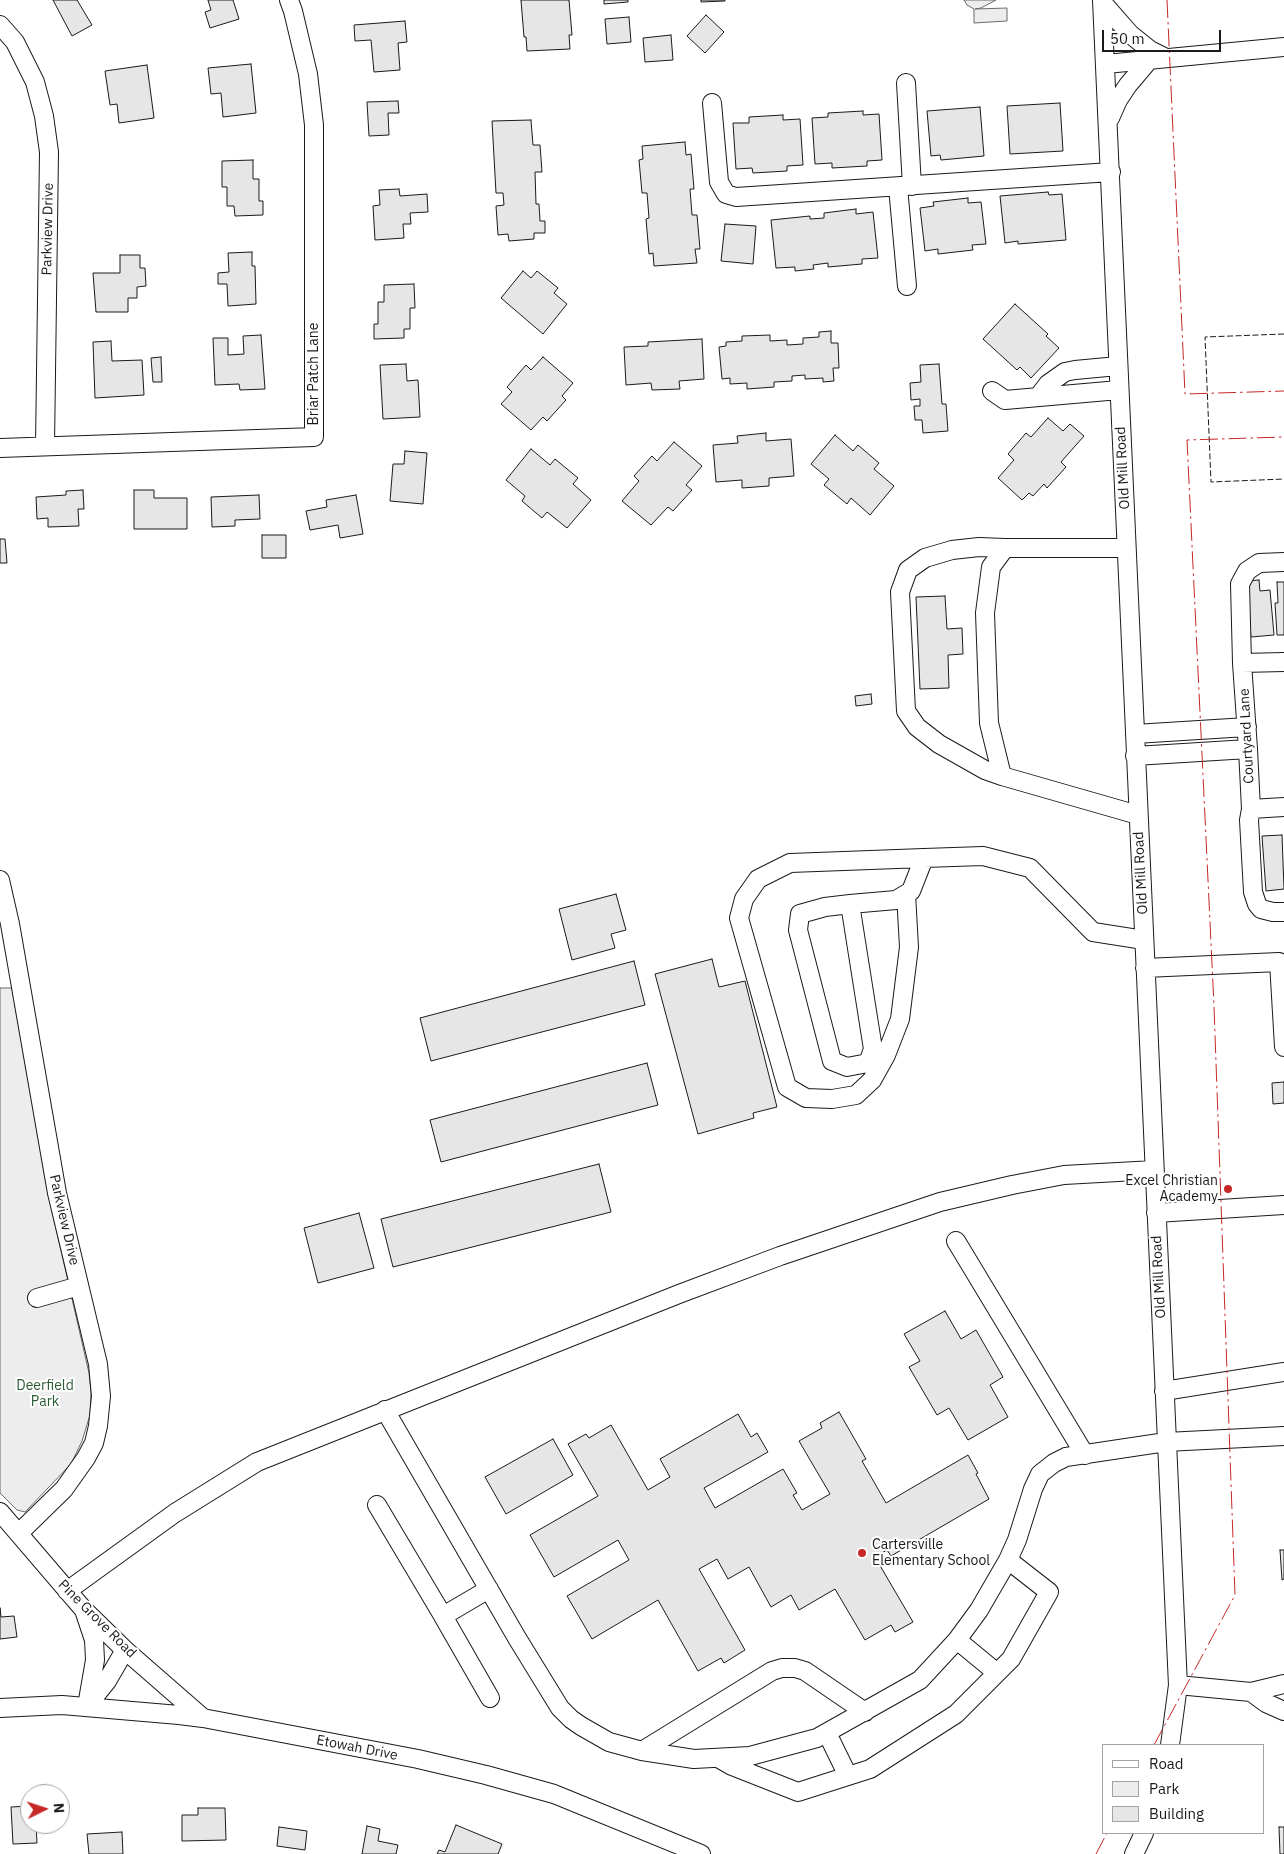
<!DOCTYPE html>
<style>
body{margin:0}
#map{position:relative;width:1284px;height:1854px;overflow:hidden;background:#fff;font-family:"IBM Plex Sans",sans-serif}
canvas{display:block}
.legend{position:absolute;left:1102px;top:1744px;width:162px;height:90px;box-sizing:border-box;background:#fff;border:1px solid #a3a3a3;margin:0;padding:6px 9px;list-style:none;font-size:15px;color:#1a1a1a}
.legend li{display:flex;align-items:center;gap:10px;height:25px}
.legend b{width:25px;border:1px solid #a3a3a3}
.north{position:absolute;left:20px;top:1784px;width:50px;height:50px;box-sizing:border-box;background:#fff;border:1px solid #a3a3a3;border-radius:50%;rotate:86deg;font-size:14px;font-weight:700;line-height:20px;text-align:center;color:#1a1a1a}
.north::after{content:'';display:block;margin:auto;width:18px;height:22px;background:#c62828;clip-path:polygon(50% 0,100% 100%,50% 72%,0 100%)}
.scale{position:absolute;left:1102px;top:30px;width:119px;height:22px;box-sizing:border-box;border:2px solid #1a1a1a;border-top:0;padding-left:6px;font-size:15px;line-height:18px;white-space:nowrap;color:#1a1a1a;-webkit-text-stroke:4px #fff;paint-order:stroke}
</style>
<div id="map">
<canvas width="1284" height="1854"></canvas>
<ul class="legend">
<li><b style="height:6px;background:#fff"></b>Road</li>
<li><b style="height:14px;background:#ededed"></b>Park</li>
<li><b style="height:14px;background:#e6e6e6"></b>Building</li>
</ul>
<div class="north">N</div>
<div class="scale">50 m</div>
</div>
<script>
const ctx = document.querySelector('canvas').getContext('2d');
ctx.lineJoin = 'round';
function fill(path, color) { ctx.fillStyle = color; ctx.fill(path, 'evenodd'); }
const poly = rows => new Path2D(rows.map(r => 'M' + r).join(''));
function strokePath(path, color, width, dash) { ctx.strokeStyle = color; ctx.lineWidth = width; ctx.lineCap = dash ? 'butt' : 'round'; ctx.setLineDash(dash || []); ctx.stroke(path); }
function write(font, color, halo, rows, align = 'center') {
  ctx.font = font + ' "IBM Plex Sans",sans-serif'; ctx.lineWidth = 4; ctx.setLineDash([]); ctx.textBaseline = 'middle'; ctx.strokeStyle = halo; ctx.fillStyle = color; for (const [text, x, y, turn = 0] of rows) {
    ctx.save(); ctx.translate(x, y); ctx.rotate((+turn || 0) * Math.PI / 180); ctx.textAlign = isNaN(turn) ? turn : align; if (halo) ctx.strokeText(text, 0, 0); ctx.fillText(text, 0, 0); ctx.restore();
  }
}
const green = poly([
 [964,0,996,0,981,8,975,9,1007,8,1007,21,974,23,974,9,967,5,964,0],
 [0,988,12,988,49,1198,89,1373,91,1392,90,1415,82,1441,71,1464,25,1512,17,1510,0,1493,0,988]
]);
fill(green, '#ededed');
strokePath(green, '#6a6a6a', 1);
const building = poly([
 [53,0,77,0,92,25,72,36,53,0],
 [208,0,233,0,239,19,210,28,205,12,211,10,208,0],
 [521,0,569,0,572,35,569,35,570,49,527,51,526,37,524,37,521,0],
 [604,0,628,0,628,2,604,4,604,0],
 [701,0,725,0,725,1,701,2,701,0],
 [706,15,724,32,705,53,687,36,706,15],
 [629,17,631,42,607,44,605,19,629,17],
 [405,21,407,42,398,43,400,70,374,72,371,40,355,41,354,25,405,21],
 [671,35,673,60,645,62,643,38,671,35],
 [251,64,256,113,223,117,221,93,211,94,208,68,251,64],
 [147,65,154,118,119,123,117,104,110,105,105,71,147,65],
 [398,101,399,113,388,113,389,135,369,136,367,102,398,101],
 [1060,103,1063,151,1010,154,1007,106,1060,103],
 [980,107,984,156,941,160,940,155,931,156,927,111,980,107],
 [863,111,863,115,879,114,882,160,867,161,867,166,832,168,832,163,815,164,812,118,828,117,828,113,863,111],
 [783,115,783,120,800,119,803,165,787,166,787,171,753,173,752,168,736,169,733,123,749,123,749,117,783,115],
 [531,120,533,145,540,145,542,172,535,172,536,204,539,204,540,221,545,221,545,233,534,233,534,239,509,241,508,234,498,235,496,206,504,205,503,193,496,193,492,121,531,120],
 [685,142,686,155,691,154,694,189,690,189,692,215,697,215,700,249,695,249,697,263,654,266,653,253,649,254,646,219,649,218,647,193,642,193,639,160,643,159,642,146,685,142],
 [253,160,253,179,259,179,259,201,263,201,263,215,235,216,234,206,227,206,227,187,222,187,222,161,253,160],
 [399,189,400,196,427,194,428,212,410,213,411,224,403,224,404,238,375,240,373,206,380,205,379,190,399,189],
 [1048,192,1049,195,1062,194,1066,240,1018,244,1018,241,1005,243,1000,196,1048,192],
 [968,198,968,203,981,202,986,244,972,245,973,250,938,254,938,249,925,251,920,208,934,206,933,202,968,198],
 [856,209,856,214,873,212,878,258,862,259,862,264,828,267,828,263,813,265,814,269,795,271,795,267,776,268,771,220,810,216,810,219,824,218,824,213,856,209],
 [725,224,756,226,753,264,721,261,725,224],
 [252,252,252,266,255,266,256,304,228,306,227,284,218,284,218,273,229,272,228,253,252,252],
 [120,255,140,255,140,268,145,268,146,286,137,287,137,298,128,298,128,312,96,312,93,273,120,273,120,255],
 [523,271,531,278,537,271,558,288,554,293,567,304,543,334,501,298,523,271],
 [414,284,415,308,410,308,410,329,404,329,404,338,374,339,374,324,378,324,378,302,384,302,384,285,414,284],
 [1015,304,1048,334,1046,336,1059,348,1031,378,1020,367,1017,370,983,339,1015,304],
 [831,331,831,343,838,343,839,368,833,368,834,381,823,382,823,378,805,379,805,375,792,376,792,381,774,382,774,387,747,389,747,383,730,384,730,378,722,379,719,347,726,346,726,342,742,341,742,336,770,335,770,341,787,340,787,345,803,344,803,338,819,337,819,332,831,331],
 [261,335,265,389,240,390,239,384,215,385,213,338,228,338,228,355,244,354,243,336,261,335],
 [702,339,704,379,679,381,680,389,652,390,651,383,626,385,624,347,648,346,648,342,702,339],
 [111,341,112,361,142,360,144,395,95,398,93,342,111,341],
 [161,357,162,382,153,382,151,358,161,357],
 [543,357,573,383,562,396,566,400,547,421,543,417,531,430,501,404,512,392,507,387,526,365,531,370,543,357],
 [406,364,407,381,418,380,420,417,383,419,380,365,406,364],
 [939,364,942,404,946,404,948,431,923,433,922,420,915,420,914,406,920,406,920,399,911,400,910,383,921,382,920,365,939,364],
 [1048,418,1063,431,1070,424,1084,436,1061,462,1066,467,1047,488,1044,484,1033,496,1029,493,1022,500,998,478,1014,460,1008,454,1026,433,1031,437,1048,418],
 [766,433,766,441,791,439,794,476,769,478,769,486,742,488,742,480,716,482,713,445,738,443,737,436,766,433],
 [835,435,853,451,858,445,879,463,874,469,894,486,870,515,851,498,847,504,824,485,829,479,811,464,835,435],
 [674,442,702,466,686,485,692,490,673,511,668,507,651,525,622,501,639,481,634,476,652,456,657,461,674,442],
 [531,449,550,465,555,459,578,478,573,484,591,500,567,528,547,512,542,518,522,501,525,496,506,480,531,449],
 [405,451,427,453,423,504,390,501,393,464,404,464,405,451],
 [83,490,84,509,78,509,79,526,48,527,48,518,37,519,36,497,66,495,66,491,83,490],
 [134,490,154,490,154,498,187,498,187,529,134,529,134,490],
 [259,495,260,519,235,520,235,526,212,527,211,497,259,495],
 [356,495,363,534,340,538,338,525,310,530,306,511,327,507,326,500,356,495],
 [262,535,286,535,286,558,262,558,262,535],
 [0,539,5,539,7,563,0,563,0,539],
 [1259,580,1260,591,1270,590,1274,635,1251,637,1246,581,1259,580],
 [1277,582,1284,582,1284,635,1277,635,1275,603,1278,603,1277,582],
 [945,596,947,629,962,628,963,654,948,655,949,688,920,689,916,597,945,596],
 [871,694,872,704,856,706,855,696,871,694],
 [1282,835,1284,889,1266,891,1262,836,1282,835],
 [616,894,626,930,611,934,615,948,572,960,559,909,616,894],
 [712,959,719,987,745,981,777,1107,753,1113,754,1118,698,1134,655,974,712,959],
 [634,961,645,1005,431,1061,420,1018,634,961],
 [647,1063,658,1105,441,1162,430,1120,647,1063],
 [1284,1082,1284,1103,1273,1104,1272,1083,1284,1082],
 [599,1164,611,1212,393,1267,381,1219,599,1164],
 [359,1213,374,1268,318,1283,304,1228,359,1213],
 [945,1311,961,1339,976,1330,1003,1377,990,1385,1008,1417,968,1440,949,1408,937,1415,909,1367,920,1361,904,1334,945,1311],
 [839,1412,866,1459,862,1461,886,1503,968,1455,978,1473,976,1474,989,1499,891,1556,887,1550,875,1557,913,1622,895,1632,891,1625,865,1640,835,1589,799,1610,791,1595,771,1607,749,1567,728,1579,717,1559,699,1569,745,1650,724,1663,721,1658,698,1671,658,1600,592,1639,567,1596,629,1560,618,1540,554,1577,530,1535,598,1496,568,1444,586,1434,589,1438,611,1425,648,1490,670,1477,660,1459,738,1414,751,1437,757,1433,768,1452,704,1488,715,1508,783,1469,797,1493,793,1495,802,1510,830,1494,799,1441,822,1428,820,1423,839,1412],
 [553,1439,573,1475,506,1514,485,1477,553,1439],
 [1280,1550,1284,1550,1284,1579,1282,1580,1280,1550],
 [0,1608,1,1617,14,1616,17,1637,0,1639,0,1608],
 [30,1806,30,1824,36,1824,37,1843,13,1844,11,1807,30,1806],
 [198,1808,225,1808,226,1840,182,1841,182,1815,198,1815,198,1808],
 [456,1825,502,1844,498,1854,437,1854,439,1850,445,1852,456,1825],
 [367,1826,380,1829,378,1841,398,1845,396,1854,362,1854,367,1826],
 [279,1827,307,1831,305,1850,277,1846,279,1827],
 [1279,1827,1284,1827,1284,1854,1280,1854,1279,1827],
 [122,1832,123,1854,89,1854,87,1834,122,1832]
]);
fill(building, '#e6e6e6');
strokePath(building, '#1a1a1a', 1);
const minor = poly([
 [1102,0,1178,1685,1170,1745],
 [1102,2,1130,34,1150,50,1166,58],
 [0,25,15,42,35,82,44,116,49,152,45,446],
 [1106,64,1284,47],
 [906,83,912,186],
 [712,103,719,182,726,194,736,197,1111,172],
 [1110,118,1118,100,1128,85,1150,59],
 [898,187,907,286],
 [992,391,1005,400,1119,390],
 [1038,397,1048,384,1065,372,1075,370,1118,366],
 [0,448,314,437,314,125,308,74,293,11,289,0],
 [1126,548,1005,548,991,567,985,613,989,723,1002,776,1138,815],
 [1284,562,1259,563,1247,571,1240,584,1242,663,1248,749,1251,809,1249,820,1253,892,1257,904,1261,909,1273,912,1284,912],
 [1242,663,1284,662],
 [1135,734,1247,727],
 [1135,756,1248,749],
 [1002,776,985,770,939,744,917,727,906,711,900,592,908,570,925,558,952,550,979,547,1005,548],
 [1251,809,1284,807],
 [0,880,10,924,57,1193,98,1364,101,1396,98,1426,94,1443,86,1458,64,1489,19,1533],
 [906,894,909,947,900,1019,886,1055,872,1080,856,1095,832,1099,806,1098,787,1087,739,918,744,899,758,879,790,863,924,858],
 [850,904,873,1049,868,1063,847,1067,832,1061,798,930,800,914,825,907,850,904,896,900,911,891,924,858,983,856,1030,868,1093,932,1144,940],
 [1145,968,1279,962,1284,1047],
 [1156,1213,1284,1205],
 [956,1241,1085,1455],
 [37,1298,79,1286],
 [1164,1391,1284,1372],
 [385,1410,517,1638,560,1708,571,1719,581,1726,609,1742,642,1751,694,1759,750,1756,817,1738,920,1680,957,1640,979,1610,1008,1560,1017,1540,1033,1489,1040,1474,1054,1463,1066,1457,1166,1442,1284,1436],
 [377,1505,443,1616,489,1589],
 [0,1512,84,1610,125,1650,203,1718],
 [67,1591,175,1513,257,1462,679,1294,780,1256,940,1202,1012,1185,1064,1175,1154,1170],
 [85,1613,94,1640,95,1660,87,1706],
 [443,1616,490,1698],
 [957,1640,997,1673],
 [1178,1685,1251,1692,1284,1684],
 [1251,1692,1266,1703,1284,1711],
 [87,1706,107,1681,125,1650],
 [0,1708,62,1705,179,1715,203,1718,418,1759,486,1775,554,1794,701,1854],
 [827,1733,848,1776,870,1769,956,1714,1011,1659,1049,1592,1008,1560],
 [642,1751,772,1671,782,1668,795,1668,805,1671,865,1712],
 [718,1758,732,1766,798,1792,848,1776],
 [1134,1854,1144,1833]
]);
strokePath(minor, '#1a1a1a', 20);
strokePath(minor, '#fff', 18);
strokePath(poly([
 [1284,334,1205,337,1211,482,1284,479]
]), '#1a1a1a', 1, [6, 2.5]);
strokePath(poly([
 [1167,0,1185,394,1284,391],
 [1154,1745,1235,1595,1214,1006,1187,440,1284,437],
 [1096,1854,1107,1833]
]), '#c62828', 1, [18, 4, 2.5, 4]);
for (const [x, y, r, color] of [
 [1228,1189,5,"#c62828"],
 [862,1553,5,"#c62828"]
]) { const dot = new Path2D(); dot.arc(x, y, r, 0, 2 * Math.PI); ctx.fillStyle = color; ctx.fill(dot); strokePath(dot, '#fff', 2); }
write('14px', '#1a1a1a', '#fff', [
 ["Parkview Drive",48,229,-89],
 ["Briar Patch Lane",314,374,-90],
 ["Old Mill Road",1123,468,-93],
 ["Courtyard Lane",1247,736,-93],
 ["Old Mill Road",1141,873,-93],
 ["Parkview Drive",64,1220,77],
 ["Old Mill Road",1159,1277,-93],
 ["Pine Grove Road",97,1619,45],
 ["Etowah Drive",357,1748,11]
]);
write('14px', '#1a1a1a', '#fff', [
 ["Excel Christian",1218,1181],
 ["Academy",1218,1197],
 ["Cartersville",872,1545,"left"],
 ["Elementary School",872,1561,"left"]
], 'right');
write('14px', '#2b5a34', '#fff', [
 ["Deerfield",45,1386],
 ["Park",45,1402]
]);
</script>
